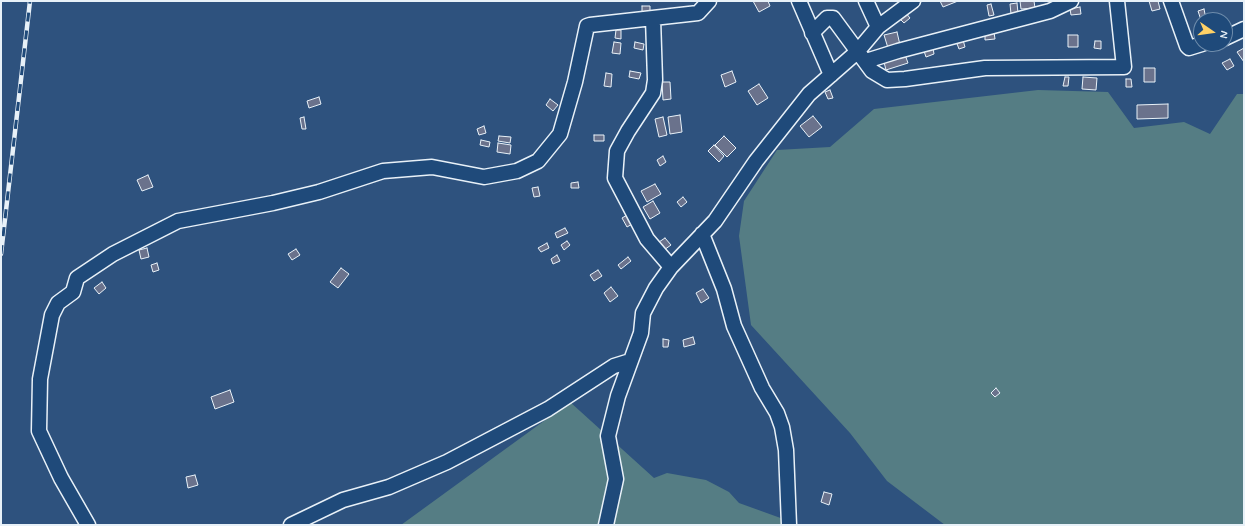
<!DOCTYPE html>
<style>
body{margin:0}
#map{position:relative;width:1245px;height:526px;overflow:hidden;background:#2e527e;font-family:Mynerve,sans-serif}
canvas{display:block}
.frame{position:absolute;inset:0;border:2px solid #e8f1f8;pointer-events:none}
.north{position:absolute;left:1193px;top:12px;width:40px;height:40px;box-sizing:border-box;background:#1f4a7a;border:1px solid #6f8dac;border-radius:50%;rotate:103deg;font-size:11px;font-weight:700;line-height:16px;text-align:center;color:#e8f1f8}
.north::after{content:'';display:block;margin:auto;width:14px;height:18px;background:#ffd166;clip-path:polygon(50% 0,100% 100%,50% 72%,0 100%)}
</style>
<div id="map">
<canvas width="1245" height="526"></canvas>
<div class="frame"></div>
<div class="north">N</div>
</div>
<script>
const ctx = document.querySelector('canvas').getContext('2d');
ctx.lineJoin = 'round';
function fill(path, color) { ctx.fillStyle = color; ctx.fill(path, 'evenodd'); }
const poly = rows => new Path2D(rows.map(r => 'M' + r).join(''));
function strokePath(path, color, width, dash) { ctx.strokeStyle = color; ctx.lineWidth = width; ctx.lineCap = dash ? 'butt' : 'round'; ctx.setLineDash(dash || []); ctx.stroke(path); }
fill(poly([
 [1038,90,1108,92,1134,128,1184,122,1210,134,1237,94,1244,94,1244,525,945,525,887,481,850,433,751,325,739,236,744,201,777,150,830,147,874,109],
 [570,402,654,478,667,473,706,480,729,492,739,503,800,525,401,525]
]), '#557d84');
const building = poly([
 [753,1,768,1,770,6,759,12,753,1],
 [940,1,958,1,943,7,940,1],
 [1020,1,1034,1,1035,8,1021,9,1020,1],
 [1149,1,1158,1,1160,9,1152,11,1149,1],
 [1017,3,1018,13,1011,14,1010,4,1017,3],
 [991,4,994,15,989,16,987,5,991,4],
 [642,6,650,6,650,17,642,17,642,6],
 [1080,7,1081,14,1071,15,1070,9,1080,7],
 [1204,9,1206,19,1201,20,1198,11,1204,9],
 [905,12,910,18,904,23,899,18,905,12],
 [616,30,621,30,621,39,615,38,616,30],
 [897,32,900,45,888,48,884,35,897,32],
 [994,32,995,39,985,40,985,33,994,32],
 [1068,35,1078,35,1078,47,1068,47,1068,35],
 [963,40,965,47,959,49,956,41,963,40],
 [1095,41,1101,41,1101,49,1094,48,1095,41],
 [614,42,621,43,620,54,612,53,614,42],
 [635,42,644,44,643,50,634,48,635,42],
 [933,48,934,54,926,57,924,51,933,48],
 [1244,48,1244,62,1237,52,1244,48],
 [904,52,908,63,886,70,883,58,904,52],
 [1230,59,1234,66,1227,70,1222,63,1230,59],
 [1144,68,1155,68,1155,82,1144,82,1144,68],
 [630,71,641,73,639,79,629,77,630,71],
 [732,71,736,82,725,87,721,75,732,71],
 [606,73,612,74,611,87,604,86,606,73],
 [1065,77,1069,77,1068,86,1063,86,1065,77],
 [1083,77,1097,78,1096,90,1082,89,1083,77],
 [1126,79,1131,79,1132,87,1126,87,1126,79],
 [662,82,670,82,671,99,663,100,662,82],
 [759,84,768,98,757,105,748,91,759,84],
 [830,90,833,98,828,99,825,92,830,90],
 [319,97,321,104,309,108,307,101,319,97],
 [550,99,558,105,553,111,546,105,550,99],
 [1168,104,1168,118,1137,119,1137,105,1168,104],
 [680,115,682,132,670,134,668,117,680,115],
 [813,116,822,127,809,137,800,126,813,116],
 [304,117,306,129,302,129,300,118,304,117],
 [663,117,667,135,659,137,655,119,663,117],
 [484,126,486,133,479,135,477,129,484,126],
 [594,135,604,135,604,141,594,141,594,135],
 [499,136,511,137,510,143,498,141,499,136],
 [724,136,736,148,727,157,715,145,724,136],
 [481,140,490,142,489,147,480,145,481,140],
 [498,143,511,145,510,154,497,152,498,143],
 [714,145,724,156,719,162,708,151,714,145],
 [663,156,666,162,660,166,657,160,663,156],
 [148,175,153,187,142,191,137,180,148,175],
 [578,182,579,188,571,188,571,183,578,182],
 [655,184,661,194,647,202,641,191,655,184],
 [538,187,540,196,534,197,532,188,538,187],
 [683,197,687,202,681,207,677,202,683,197],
 [653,201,660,213,650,219,643,207,653,201],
 [629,214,634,223,627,227,622,218,629,214],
 [565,228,568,233,557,238,555,233,565,228],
 [665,238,671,245,664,250,659,242,665,238],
 [567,241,570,245,564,250,561,245,567,241],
 [547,243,549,248,541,252,538,248,547,243],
 [147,248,149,257,141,259,139,250,147,248],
 [296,249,300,255,292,260,288,254,296,249],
 [557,255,560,261,553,264,551,259,557,255],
 [628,257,631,261,621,269,618,265,628,257],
 [157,263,159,270,153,272,151,265,157,263],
 [341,268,349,274,338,288,330,282,341,268],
 [598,270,602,276,594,281,590,275,598,270],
 [102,282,106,288,99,294,94,288,102,282],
 [611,287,618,296,610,302,604,293,611,287],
 [703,289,709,298,701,303,696,293,703,289],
 [693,337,695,344,684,347,683,340,693,337],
 [663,339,669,340,668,347,663,347,663,339],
 [996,388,1000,393,995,397,991,393,996,388],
 [230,390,234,402,215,409,211,397,230,390],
 [195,475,198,485,188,488,186,477,195,475],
 [824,492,832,494,829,505,821,502,824,492]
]);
fill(building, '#6a728c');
strokePath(building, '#e8f1f8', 1);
const minor = poly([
 [799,1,831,75],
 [866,1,878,27],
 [1171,1,1187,46,1189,48,1202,44],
 [653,18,655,80,653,93,628,131,617,151,615,178,647,239,671,267],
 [812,33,827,18,833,18,872,71,887,80,905,79,985,68,1124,67,1117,1],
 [1225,38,1244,29],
 [866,61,898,51,1050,11,1071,1],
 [702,234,724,289,734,326,762,388,777,413,782,427,786,450,789,525],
 [88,525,61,478,39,431,40,379,52,315,58,303,73,292,77,278,113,254,178,221,273,203,319,192,383,171,432,167,484,177,517,171,538,161,560,134,575,82,587,26,590,25,698,13,709,1],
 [291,525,343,500,389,487,447,462,548,409,614,366,630,361],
 [606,525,616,479,608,436,618,396,641,333,643,313,656,288,671,267,715,221,756,161,809,94,857,52,878,27,913,1]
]);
strokePath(minor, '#e8f1f8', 17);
strokePath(minor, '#1f4a7a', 14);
const rail = poly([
 [1,254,30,1]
]);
strokePath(rail, '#e8f1f8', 4.5);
strokePath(rail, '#1f4a7a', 3, [9]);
</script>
